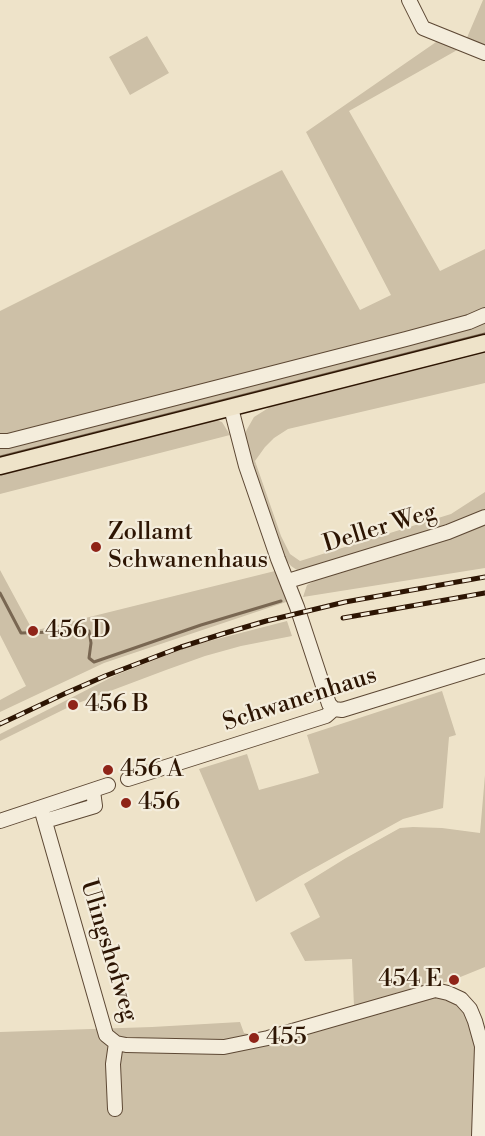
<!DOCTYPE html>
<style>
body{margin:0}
canvas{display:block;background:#eee3c9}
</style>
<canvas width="485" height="1136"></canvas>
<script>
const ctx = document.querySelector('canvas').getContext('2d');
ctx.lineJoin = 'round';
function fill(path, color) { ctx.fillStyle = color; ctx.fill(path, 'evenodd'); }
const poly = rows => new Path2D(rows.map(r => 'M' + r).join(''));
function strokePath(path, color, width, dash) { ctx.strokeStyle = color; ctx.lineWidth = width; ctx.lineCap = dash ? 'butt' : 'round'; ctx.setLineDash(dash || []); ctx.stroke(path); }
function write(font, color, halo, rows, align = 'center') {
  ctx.font = font + ' "Libre Bodoni",serif'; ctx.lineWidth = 4.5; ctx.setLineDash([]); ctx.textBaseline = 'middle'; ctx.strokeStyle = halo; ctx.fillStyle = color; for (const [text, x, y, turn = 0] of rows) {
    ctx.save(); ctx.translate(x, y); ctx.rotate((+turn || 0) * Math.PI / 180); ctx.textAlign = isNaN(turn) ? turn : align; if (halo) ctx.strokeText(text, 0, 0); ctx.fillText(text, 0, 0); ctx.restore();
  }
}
fill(poly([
 [483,0,485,0,485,47,466,40],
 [147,36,169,73,130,95,109,57],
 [439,40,459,49,349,111,440,271,485,249,485,307,471,317,12,435,0,435,0,311,282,170,360,310,391,295,306,132],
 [485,321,485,337,0,460,0,449,368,355],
 [485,353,485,383,288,429,274,438,265,447,255,461,281,536,290,554,300,561,451,514,485,492,485,511,455,524,309,568,297,570,291,566,283,556,244,444,246,431,254,417,270,407],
 [216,420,222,422,230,435,0,494,0,475],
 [485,523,485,568,303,597,307,585,327,574],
 [0,570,33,631,279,570,289,601,104,663,0,712,0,700,26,686,0,635],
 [287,621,292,636,241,646,205,656,166,670,73,705,0,741,0,734,116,675,190,646],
 [442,691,456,735,449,737,443,808,403,819,300,876,256,902,199,769,247,754,259,790,306,777,319,773,307,735],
 [485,775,485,967,453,980,354,1007,352,959,305,961,290,933,320,917,304,884,346,858,400,828,413,827,442,828,480,833],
 [443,994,461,1005,474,1032,483,1136,0,1136,0,1032,152,1027,240,1022,244,1033,265,1038]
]), '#cdc0a7');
strokePath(poly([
 [0,457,485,334],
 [0,593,21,633,89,631,91,643,89,658,94,662,201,625,281,601]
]), '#796752', 3);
const minor = poly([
 [409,0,423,28,485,53],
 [231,408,246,466,278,559,297,607,329,704,334,709],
 [0,441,8,441,406,339,469,322,485,315],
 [288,581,448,532,485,517],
 [128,779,326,716,334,709,342,710,485,666],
 [41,808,106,1035,116,1043,126,1045,224,1047,268,1038,435,990,448,993,461,999,470,1009,475,1021,482,1046,479,1136],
 [0,821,108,785],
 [45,821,95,806,93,791],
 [115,1109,113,1064,116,1043]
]);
const major = poly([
 [0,466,485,343]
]);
strokePath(minor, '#5d4834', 16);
strokePath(major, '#2d1503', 19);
strokePath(minor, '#f4eddc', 14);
strokePath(major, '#eee3c9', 16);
const rail = poly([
 [343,618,485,593],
 [0,724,66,693,105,676,181,647,222,634,266,621,345,602,485,577]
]);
strokePath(rail, '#2d1503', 5);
strokePath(rail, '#f4eddc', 3, [9]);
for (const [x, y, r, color] of [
 [96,547,6,"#8f2418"],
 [33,631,6,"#8f2418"],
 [73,705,6,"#8f2418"],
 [108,770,6,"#8f2418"],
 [126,803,6,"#8f2418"],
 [454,980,6,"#8f2418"],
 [254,1038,6,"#8f2418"]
]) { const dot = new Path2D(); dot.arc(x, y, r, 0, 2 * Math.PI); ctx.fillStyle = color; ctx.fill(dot); strokePath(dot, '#f4eddc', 2); }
write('24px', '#2d1503', '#f4eddc', [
 ["Deller Weg",380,529,-17],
 ["Schwanenhaus",300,700,-18],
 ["Ulingshofweg",108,951,73]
]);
write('24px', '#2d1503', '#f4eddc', [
 ["Zollamt",108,533],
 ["Schwanenhaus",108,561],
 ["456 D",45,631],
 ["456 B",85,705],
 ["456 A",120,770],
 ["456",138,803],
 ["454 E",442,980,"right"],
 ["455",266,1038]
], 'left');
</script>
